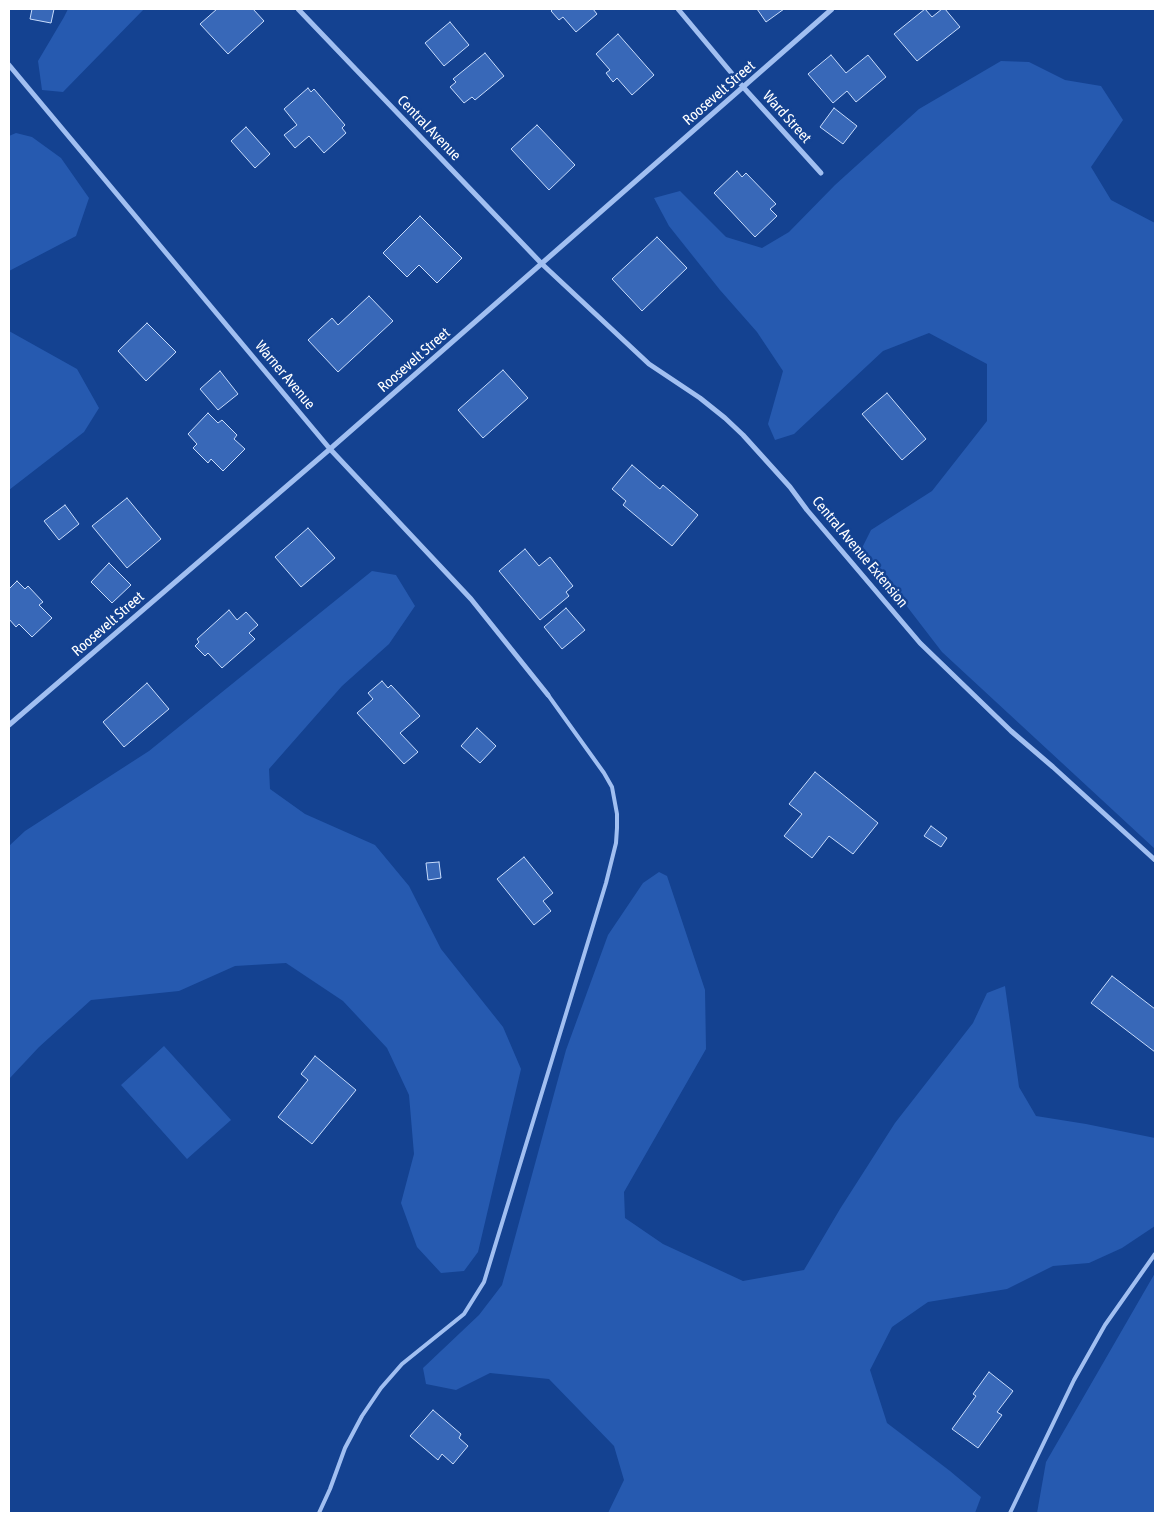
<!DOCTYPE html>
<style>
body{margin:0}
#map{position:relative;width:1164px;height:1522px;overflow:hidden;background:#144291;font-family:"Asap Condensed",sans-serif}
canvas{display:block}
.frame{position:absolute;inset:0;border:10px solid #fff;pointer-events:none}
</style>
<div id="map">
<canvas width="1164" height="1522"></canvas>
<div class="frame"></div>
</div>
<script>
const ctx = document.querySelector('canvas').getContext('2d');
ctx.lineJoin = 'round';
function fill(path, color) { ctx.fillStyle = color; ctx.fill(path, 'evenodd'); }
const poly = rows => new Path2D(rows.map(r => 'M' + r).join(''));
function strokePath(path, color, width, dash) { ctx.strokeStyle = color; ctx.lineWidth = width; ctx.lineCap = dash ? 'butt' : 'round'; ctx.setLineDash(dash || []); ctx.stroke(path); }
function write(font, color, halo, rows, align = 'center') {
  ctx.font = font + ' "Asap Condensed",sans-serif'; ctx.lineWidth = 5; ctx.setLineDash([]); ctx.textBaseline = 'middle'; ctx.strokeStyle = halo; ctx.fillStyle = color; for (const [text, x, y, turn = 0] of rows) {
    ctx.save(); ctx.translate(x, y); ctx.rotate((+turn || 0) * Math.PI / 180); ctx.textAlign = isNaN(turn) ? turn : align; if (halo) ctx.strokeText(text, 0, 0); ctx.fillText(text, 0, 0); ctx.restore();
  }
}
fill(poly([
 [68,9,144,9,63,92,42,90,38,61,64,17],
 [1001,61,1029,62,1065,80,1101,86,1123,120,1091,167,1111,200,1155,223,1155,849,942,652,862,548,871,530,932,491,987,421,987,364,929,333,883,351,794,434,775,440,768,424,783,371,757,332,720,290,669,226,654,198,680,191,726,237,762,248,789,232,835,185,919,109],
 [16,133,32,137,61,158,89,198,76,236,9,271,9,136],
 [9,331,77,369,99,408,84,432,9,490],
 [372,571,396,575,415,606,389,644,342,686,269,769,270,789,305,814,375,845,409,886,441,949,503,1027,521,1069,478,1252,464,1271,441,1273,417,1247,401,1203,414,1154,409,1095,387,1048,343,1001,286,963,235,966,179,991,91,1000,39,1047,9,1079,9,846,25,831,149,751],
 [659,872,667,876,705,990,706,1049,624,1192,625,1218,663,1244,743,1281,804,1270,840,1209,895,1123,973,1023,987,993,1005,986,1019,1087,1036,1116,1086,1124,1155,1138,1155,1226,1122,1248,1089,1263,1053,1266,1007,1289,928,1302,892,1327,870,1370,887,1423,950,1471,981,1497,975,1513,608,1513,624,1480,614,1446,549,1379,490,1373,456,1390,426,1384,423,1368,479,1315,502,1285,566,1050,608,935,643,883],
 [164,1046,231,1120,187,1159,121,1085],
 [1155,1273,1155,1513,1037,1513,1046,1462]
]), '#265ab0');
const building = poly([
 [32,9,54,9,51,23,30,19,32,9],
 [217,9,253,9,264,21,228,54,200,24,217,9],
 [553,9,593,9,597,14,576,32,563,17,559,20,551,11,553,9],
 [757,9,784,9,766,22,757,9],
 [925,9,932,17,942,9,945,9,960,27,917,61,894,34,925,9],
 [450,22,469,45,444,66,425,43,450,22],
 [618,34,654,75,632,95,617,78,613,82,606,73,610,70,596,54,618,34],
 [485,53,504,76,475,100,472,97,464,103,450,87,456,82,453,79,485,53],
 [831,55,846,73,868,55,886,77,856,102,847,91,833,103,808,74,831,55],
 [308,88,311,92,314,89,345,125,342,128,346,133,324,153,309,136,295,148,284,135,297,125,284,109,308,88],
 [834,108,857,126,843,144,820,127,834,108],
 [537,125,575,165,549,190,511,149,537,125],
 [246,127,270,154,255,168,231,141,246,127],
 [737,171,742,177,746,173,776,204,770,209,777,216,755,237,714,193,737,171],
 [420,216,462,258,437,283,419,265,407,277,383,253,420,216],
 [657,237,687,268,642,311,612,279,657,237],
 [369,296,393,321,338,372,308,340,332,318,338,325,369,296],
 [147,323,176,352,146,381,118,351,147,323],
 [503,370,528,398,483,438,458,410,503,370],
 [220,371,238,394,218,410,200,389,220,371],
 [887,393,926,439,902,460,862,414,887,393],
 [208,413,218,423,222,420,237,435,234,439,245,449,223,471,211,459,208,463,193,448,197,444,188,434,208,413],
 [632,465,660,489,663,485,698,515,672,546,623,505,626,501,612,489,632,465],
 [127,498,161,539,127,568,92,526,127,498],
 [65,505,79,524,59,540,44,521,65,505],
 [308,528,335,558,301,587,275,557,308,528],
 [525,549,539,566,550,557,573,586,566,592,569,596,540,620,499,571,525,549],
 [109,563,131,585,112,603,91,582,109,563],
 [17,581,25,589,28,586,43,602,39,605,52,618,32,637,19,624,16,627,9,619,9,589,17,581],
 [566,608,585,630,562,649,544,627,566,608],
 [229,610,237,620,246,612,258,625,249,633,255,639,222,668,208,653,205,656,195,646,199,642,197,639,229,610],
 [382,681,388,688,391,685,420,716,400,733,418,752,404,764,357,713,373,699,368,693,382,681],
 [147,683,169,709,124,747,103,722,147,683],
 [477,728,496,746,480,763,461,746,477,728],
 [815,772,878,823,853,854,829,836,812,858,784,836,802,814,789,804,815,772],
 [931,826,947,838,941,847,924,836,931,826],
 [524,857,553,893,543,901,551,911,534,925,497,879,524,857],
 [439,862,441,878,428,880,426,863,439,862],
 [1112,976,1155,1009,1155,1052,1091,1003,1112,976],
 [315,1056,356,1090,312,1144,278,1117,308,1080,301,1074,315,1056],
 [989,1372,1013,1391,997,1412,1002,1415,978,1448,952,1429,976,1396,973,1394,989,1372],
 [433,1410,461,1434,459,1438,468,1446,453,1464,442,1454,438,1460,410,1436,433,1410]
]);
fill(building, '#3868b8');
strokePath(building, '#c8dcfc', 1);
strokePath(poly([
 [319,1513,330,1489,345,1448,362,1416,381,1388,402,1364,464,1314,484,1282,606,883,616,843,617,828,617,814,612,787,604,773,548,695],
 [1010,1513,1074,1380,1105,1325,1155,1254]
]), '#a1bff1', 4);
strokePath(poly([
 [298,9,542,264,649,364,700,398,725,418,743,435,790,487,807,510,920,643,1011,731,1053,767,1155,860],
 [678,9,744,88,821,173],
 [9,65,330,449,471,599,548,695],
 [9,725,330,449,832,9]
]), '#a1bff1', 5);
write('15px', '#fff', '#144291', [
 ["Roosevelt Street",719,93,-41],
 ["Ward Street",787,117,48],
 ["Central Avenue",429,128,46],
 ["Roosevelt Street",414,360,-41],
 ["Warner Avenue",285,375,50],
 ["Central Avenue Extension",860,552,50],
 ["Roosevelt Street",108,624,-41]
]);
</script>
